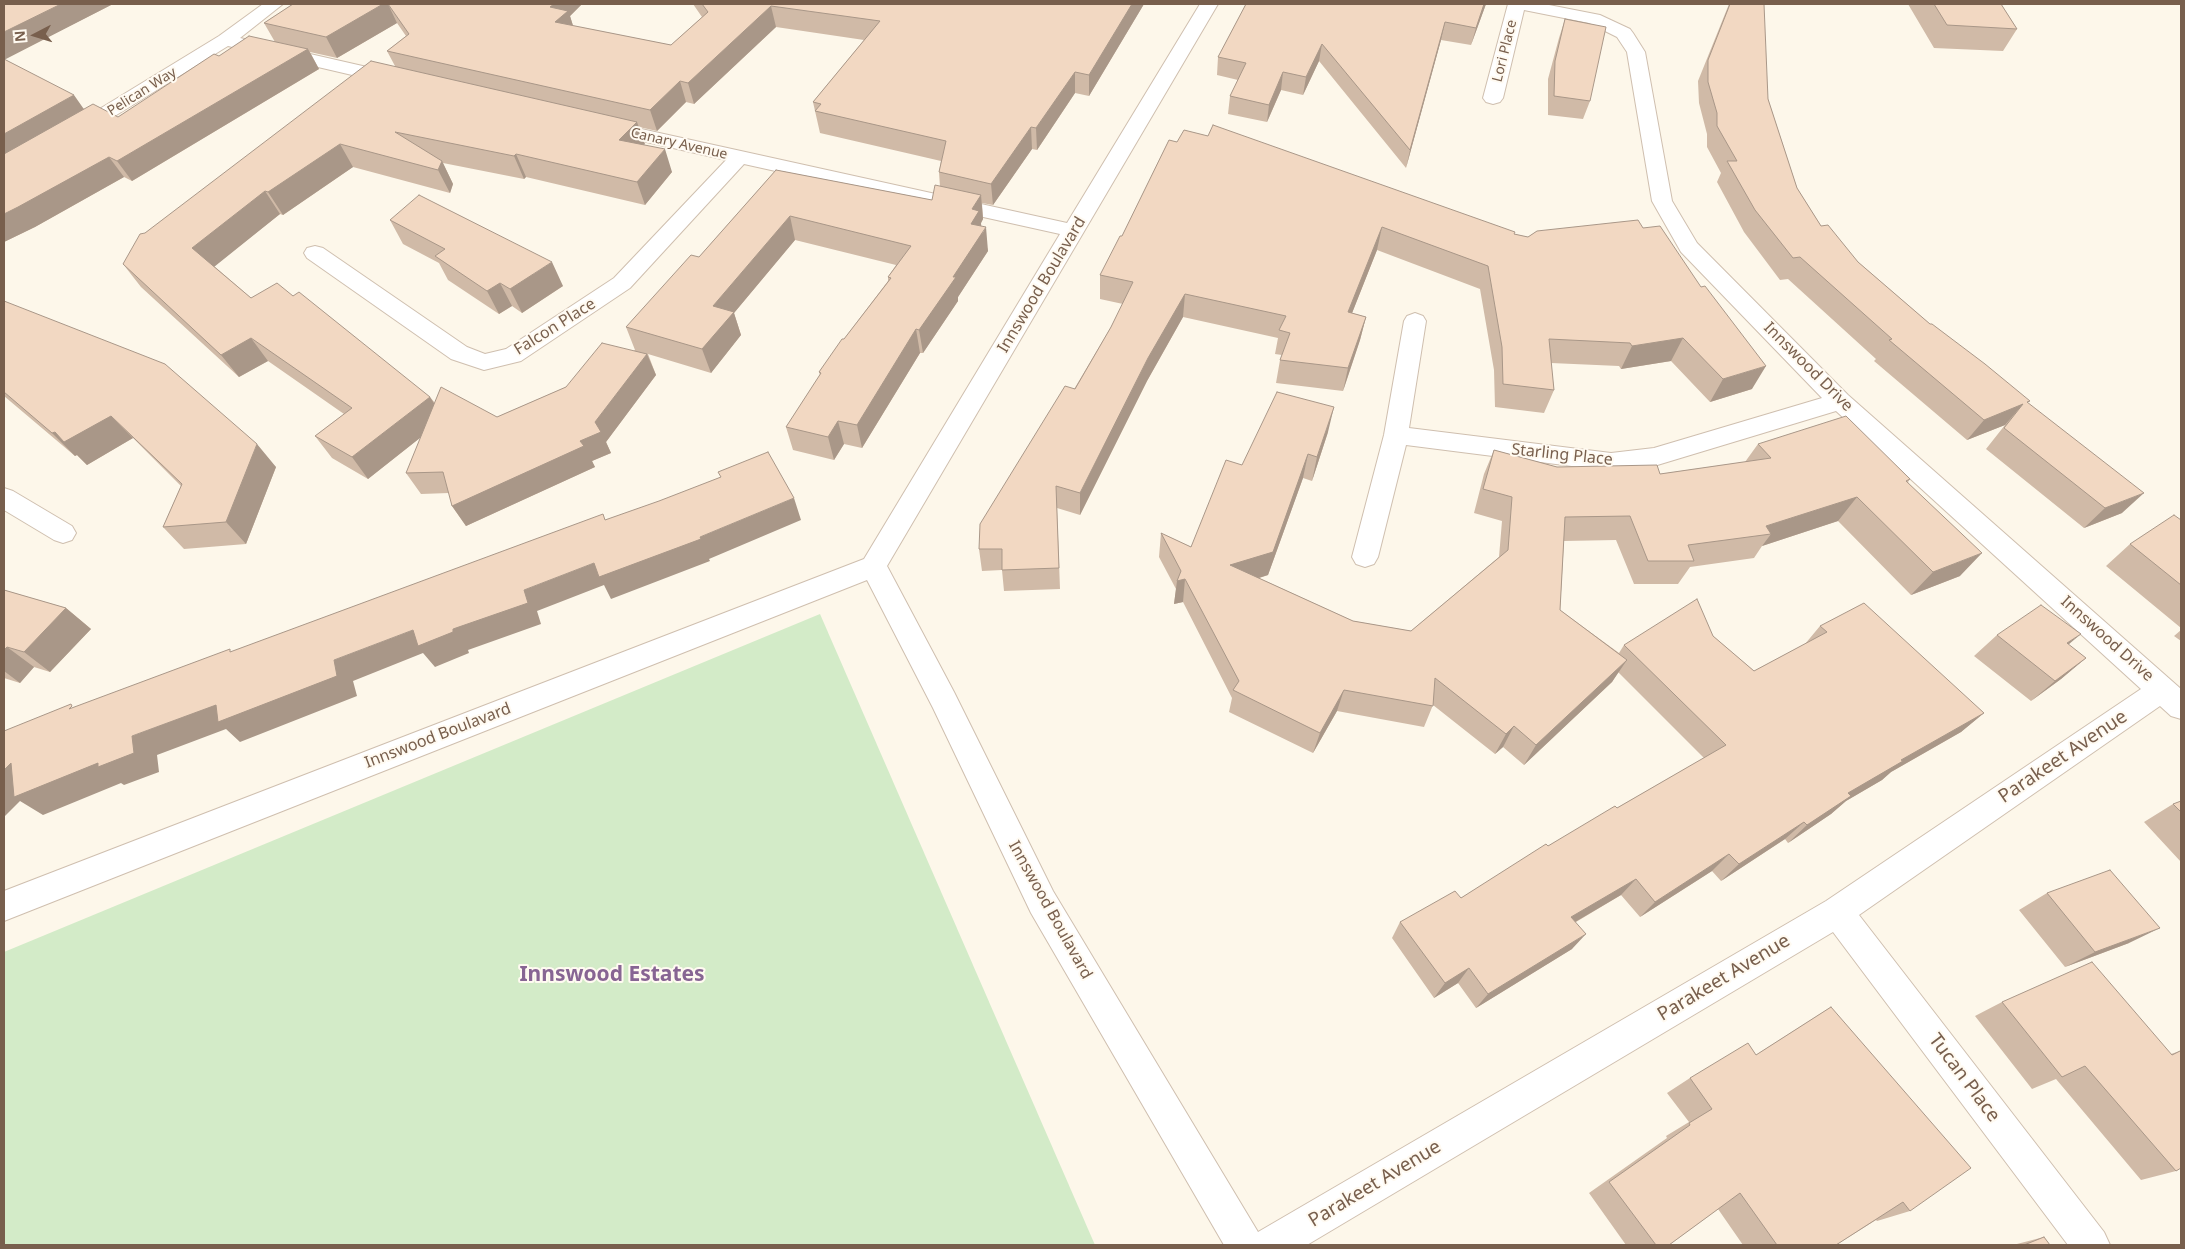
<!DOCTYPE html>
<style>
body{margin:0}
#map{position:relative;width:2185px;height:1249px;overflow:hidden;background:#fdf7ea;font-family:"Noto Sans",sans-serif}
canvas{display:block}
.frame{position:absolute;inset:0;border:5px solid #785f4d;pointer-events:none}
.north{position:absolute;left:10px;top:10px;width:50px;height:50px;-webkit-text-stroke:4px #fffaf1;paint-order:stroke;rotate:265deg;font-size:14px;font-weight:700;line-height:20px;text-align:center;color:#785f4d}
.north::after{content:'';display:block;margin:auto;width:18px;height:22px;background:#785f4d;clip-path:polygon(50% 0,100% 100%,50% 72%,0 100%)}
</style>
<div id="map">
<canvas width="2185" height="1249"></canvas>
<div class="frame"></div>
<div class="north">N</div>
</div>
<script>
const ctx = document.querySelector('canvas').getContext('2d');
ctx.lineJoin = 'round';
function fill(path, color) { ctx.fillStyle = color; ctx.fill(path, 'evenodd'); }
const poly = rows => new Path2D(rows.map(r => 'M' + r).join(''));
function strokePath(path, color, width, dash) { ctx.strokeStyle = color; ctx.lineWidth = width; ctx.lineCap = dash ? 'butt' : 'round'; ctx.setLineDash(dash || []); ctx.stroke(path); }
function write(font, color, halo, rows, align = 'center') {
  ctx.font = font + ' "Noto Sans",sans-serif'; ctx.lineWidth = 4; ctx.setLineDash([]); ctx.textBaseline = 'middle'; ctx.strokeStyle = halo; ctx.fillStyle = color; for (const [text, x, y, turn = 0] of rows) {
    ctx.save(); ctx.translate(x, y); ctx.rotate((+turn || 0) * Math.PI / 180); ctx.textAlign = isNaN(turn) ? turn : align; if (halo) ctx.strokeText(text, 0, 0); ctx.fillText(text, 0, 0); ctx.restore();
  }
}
fill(poly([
 [820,614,1095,1245,4,1245,4,952]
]), '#d3ebc8');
const street = poly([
 [263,4,283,4,240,38,402,75,404,79,402,83,395,85,228,46,84,135,77,137,70,135,67,131,70,127,219,36,263,4],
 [1200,4,1218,4,887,566,954,692,1053,891,1258,1232,1826,901,2141,689,1836,411,1654,466,1611,471,1406,445,1378,557,1374,564,1365,567,1356,564,1352,557,1384,435,1404,321,1407,316,1415,313,1423,316,1426,321,1409,428,1611,453,1654,448,1822,398,1681,252,1652,201,1627,52,1617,37,1589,23,1524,10,1503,98,1500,102,1493,104,1486,102,1483,98,1508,4,1544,4,1600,15,1630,29,1633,33,1645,52,1672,201,1697,243,1848,395,2181,689,2181,719,2171,716,2160,706,1859,915,2104,1232,2110,1245,2068,1245,1833,932,1307,1245,1224,1245,1031,913,933,708,867,580,4,921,4,891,864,559,1060,234,744,164,630,288,521,361,484,370,451,359,307,258,304,253,307,248,315,246,323,248,467,347,485,354,506,349,614,278,726,160,598,131,595,127,598,123,605,121,1067,223,1200,4],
 [4,488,13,491,72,526,76,533,72,540,63,543,54,540,4,510,4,488]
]);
strokePath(street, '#cfbfaf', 2);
fill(street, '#fff');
fill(poly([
 [4,4,113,4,4,59,84,109,118,117,219,56,275,42,264,23,293,4,582,4,570,16,573,26,671,45,702,17,693,4,1144,4,1089,96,1075,93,1037,150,1032,149,993,205,982,203,983,219,981,223,981,226,988,251,958,297,958,301,923,353,920,353,862,448,844,444,834,460,793,450,786,427,820,375,819,372,888,281,888,277,896,265,795,240,734,313,741,335,711,373,648,354,656,375,606,442,611,453,592,461,595,467,466,526,452,506,449,493,421,494,406,473,421,437,368,479,332,458,315,436,344,414,268,361,239,377,141,287,123,264,145,233,395,66,387,51,406,36,397,23,337,58,310,52,319,69,132,181,124,177,35,227,4,242],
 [776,27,864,40,813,102,820,133,941,161,939,172,940,187,932,200,776,170,699,257,626,327,635,350,566,387,497,417,435,403,430,397,251,298,214,266,280,214,283,215,353,167,450,193,453,184,443,163,524,179,526,177,645,205,672,172,644,145,639,127,657,131,686,102,694,104],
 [1246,4,1486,4,1471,45,1441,40,1406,168,1319,61,1303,95,1281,90,1267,122,1228,114,1230,96,1238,80,1217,75,1218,57],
 [1729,4,1768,99,1797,188,1821,226,1858,262,1930,324,2028,403,2122,513,2084,528,1986,449,2005,425,1967,440,1874,361,1876,359,1788,279,1780,280,1744,232,1717,182,1721,173,1707,147,1707,134,1699,103,1698,81],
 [1908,4,2001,4,2017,29,2003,51,1934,48],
 [1565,19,1590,101,1583,119,1548,115,1548,79,1559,38],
 [1169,140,1514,234,1528,237,1537,231,1752,389,1710,402,1671,361,1621,369,1619,366,1551,363,1554,390,1544,413,1495,407,1494,370,1480,289,1377,250,1352,313,1366,317,1360,340,1343,391,1276,383,1280,360,1282,355,1275,354,1278,338,1183,317,1147,381,1080,515,1057,508,1060,589,1004,591,1002,570,982,571,979,549,1111,327,1123,304,1100,299,1100,275,1122,236],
 [390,220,563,286,522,313,512,306,499,314,448,280,439,263,403,244],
 [4,301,276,467,246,544,184,549,163,527,181,486,133,438,87,465,77,455,75,456,4,396],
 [1328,432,1312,481,1303,478,1268,575,1259,578,1353,621,1411,631,1499,557,1502,521,1474,513,1484,474,1494,450,1557,467,1660,474,1745,462,1758,444,1910,479,1908,482,1960,576,1911,595,1838,521,1762,546,1754,558,1690,567,1678,584,1634,584,1616,540,1564,541,1560,610,1619,653,1624,645,1713,636,1754,671,1805,644,1820,626,1984,713,1961,732,1891,772,1882,780,1846,801,1831,814,1788,843,1785,839,1721,881,1712,871,1640,917,1621,895,1576,922,1572,949,1476,1008,1458,983,1434,998,1392,938,1400,922,1461,898,1548,846,1617,808,1704,758,1618,672,1612,682,1524,765,1503,747,1495,754,1433,705,1424,727,1337,711,1313,753,1229,712,1232,698,1183,602,1174,604,1176,589,1159,557,1161,533,1191,547,1242,465],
 [2181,520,2181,628,2106,566,2130,544],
 [4,590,66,608,91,629,50,672,34,667,20,683,4,678],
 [2181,630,2181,641,2174,636],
 [1997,635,2068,645,2086,658,2061,679,2031,701,1974,656],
 [2181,801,2181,862,2144,822,2173,804],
 [2047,893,2129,943,2065,967,2019,910],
 [2002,1002,2171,1054,2180,1051,2176,1171,2141,1180,2056,1079,2032,1089,1975,1016],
 [1831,1007,1910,1211,1877,1221,1876,1220,1836,1245,1743,1245,1718,1209,1669,1245,1626,1245,1589,1193,1667,1138,1666,1136,1689,1122,1667,1093,1690,1078,1756,1055],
 [2044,1237,2050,1245,2012,1245,2013,1245]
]), '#d0baa7');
fill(poly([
 [61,4,113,4,4,60,4,32],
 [383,4,388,4,397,23,337,58,326,37],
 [554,4,582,4,570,16,575,32,562,43,550,7],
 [1132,4,1144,4,1089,96,1089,75],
 [1484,4,1486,4,1471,45,1476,28],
 [771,6,776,27,694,104,688,83],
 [1445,22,1441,40,1406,168,1410,150],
 [1322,44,1319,61,1303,95,1306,77],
 [308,49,319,69,132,181,117,161],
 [1075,72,1075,93,1037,150,1036,128],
 [1283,72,1281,90,1267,122,1269,105],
 [680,81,686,102,657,131,650,110],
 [74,95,88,115,4,163,4,134],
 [637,122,645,144,627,163,619,140],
 [1031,127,1032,149,993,205,991,184],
 [340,144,353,167,283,215,268,192],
 [665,149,672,172,645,205,637,182],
 [516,154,526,177,524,179,514,156],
 [109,157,124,177,35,227,4,242,4,214],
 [442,161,453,184,450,193,438,170],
 [265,191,280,214,209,271,192,248],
 [981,195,983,219,981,223,982,234,986,227,988,251,958,297,958,301,923,353,919,330,953,277,971,224,972,209],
 [790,216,795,240,734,313,741,335,711,373,702,349,713,306],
 [1382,227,1377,250,1343,336,1348,312],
 [552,262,563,286,522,313,510,289],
 [500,283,512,306,499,314,487,291],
 [1185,294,1183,317,1147,381,1080,515,1080,493,1148,358],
 [1366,317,1360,340,1343,391,1348,368],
 [916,329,920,353,862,448,857,425],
 [251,338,268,361,239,377,221,355],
 [1683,338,1671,361,1621,369,1632,346],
 [647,354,656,375,606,442,611,453,592,461,595,467,466,526,452,506,595,422],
 [1766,366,1752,389,1710,402,1723,379],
 [430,397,444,419,368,479,352,457],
 [2023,404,2005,425,1967,440,1984,420],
 [1334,407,1328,432,1312,481,1317,457],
 [111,416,133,438,87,465,77,455,75,456,52,433],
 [838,421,844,444,834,460,828,437],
 [257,444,276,467,246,544,226,522],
 [1308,454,1303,478,1268,575,1227,588,1230,565],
 [2144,493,2122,513,2084,528,2105,508],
 [1857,497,1838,521,1762,546,1771,534,1766,526],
 [794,498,801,520,709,559,710,561,611,599,604,585,537,611,541,624,468,650,469,653,435,667,423,653,353,681,357,696,240,742,226,729,157,755,159,772,124,785,121,783,43,815,20,801,4,817,4,770,11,763,132,736,334,660,413,630,453,629,524,590,594,563,700,537],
 [1982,553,1960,576,1911,595,1933,572],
 [1185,579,1183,602,1174,604,1177,581],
 [66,608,91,629,50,672,24,652],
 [2081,634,2056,655,2067,643],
 [7,647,34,667,20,683,4,671,4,650],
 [2086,658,2061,679,2031,701,2055,681],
 [1627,660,1612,682,1524,765,1536,745],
 [1344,690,1337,711,1313,753,1320,733],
 [1984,713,1961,732,1891,772,1882,780,1846,801,1831,814,1788,843,1807,825,1848,793,1901,760],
 [1514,726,1503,747,1495,754,1506,734],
 [1804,822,1785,839,1721,881,1739,864],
 [1729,854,1712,871,1640,917,1655,902],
 [1636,879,1621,895,1558,932,1571,917],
 [2160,928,2129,943,2065,967,2095,952],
 [1586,934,1572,949,1476,1008,1488,994],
 [1469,968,1458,983,1434,998,1445,983]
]), '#a99788');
const building = poly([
 [4,4,61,4,4,32,4,4],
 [293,4,383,4,326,37,264,23,293,4],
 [388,4,554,4,550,7,568,11,555,22,671,45,708,12,702,4,1132,4,1089,75,1075,72,1036,128,1031,127,991,184,939,172,946,141,815,111,821,104,813,102,880,21,771,6,688,83,680,81,650,110,387,51,409,34,388,4],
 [1246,4,1484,4,1476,28,1445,22,1410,150,1322,44,1306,77,1283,72,1269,105,1230,96,1246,63,1218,57,1246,4],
 [1730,4,1764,4,1768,99,1797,188,1821,226,1828,225,1858,262,1930,324,1932,324,1985,364,2030,401,2027,402,2144,493,2105,508,2004,428,2023,404,1984,420,1889,340,1892,339,1800,257,1793,258,1755,210,1727,161,1737,161,1717,126,1717,113,1708,82,1708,60,1730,4],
 [1934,4,2001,4,2017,29,1947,25,1934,4],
 [1565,19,1606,27,1590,101,1554,96,1555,61,1565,19],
 [249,36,308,49,117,161,109,157,18,207,4,214,4,154,93,104,118,117,214,54,219,56,249,36],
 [4,59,74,95,4,134,4,59],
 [371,61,637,122,619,140,665,149,637,182,516,154,514,156,395,132,442,161,438,170,340,144,268,192,265,191,192,248,251,298,277,283,293,296,299,292,430,397,352,457,315,436,352,408,251,338,221,355,123,264,140,234,145,233,371,61],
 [1213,125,1515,232,1514,234,1528,237,1537,231,1638,220,1643,228,1660,226,1701,287,1705,286,1766,366,1723,379,1683,338,1632,346,1630,343,1549,339,1554,390,1503,384,1502,347,1488,266,1382,227,1348,312,1366,317,1348,368,1280,360,1290,333,1279,330,1286,316,1185,294,1148,358,1080,493,1056,486,1059,568,1002,570,1002,549,979,549,980,524,1065,386,1075,389,1111,327,1133,282,1100,275,1120,236,1122,236,1169,140,1177,142,1184,130,1208,136,1213,125],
 [776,170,932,200,935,185,981,195,972,209,979,211,971,224,986,227,953,277,956,277,919,330,916,329,857,425,838,421,828,437,786,427,821,373,819,372,842,339,844,339,891,278,888,277,911,246,790,216,713,306,734,312,702,349,626,327,691,255,699,257,776,170],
 [419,195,552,262,510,289,500,283,487,291,435,256,445,249,390,220,419,195],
 [4,301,165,364,257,444,226,522,163,527,182,484,111,416,64,442,55,432,52,433,4,392,4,301],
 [602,343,647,354,595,422,601,432,580,441,584,446,452,506,443,472,406,473,441,387,497,417,566,387,602,343],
 [1277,392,1334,407,1317,457,1308,454,1273,552,1230,565,1353,621,1411,631,1508,550,1512,497,1483,489,1494,450,1557,467,1657,465,1660,474,1771,458,1758,444,1846,416,1910,479,1906,481,1982,553,1933,572,1857,497,1766,526,1771,534,1688,545,1694,561,1648,561,1630,516,1565,517,1560,610,1627,660,1536,745,1514,726,1506,734,1435,678,1433,706,1344,690,1320,733,1233,690,1239,681,1185,579,1177,581,1181,571,1161,533,1191,547,1226,460,1242,465,1277,392],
 [768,452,794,498,700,537,701,539,599,577,594,563,524,590,528,603,453,629,453,632,418,646,413,630,334,660,337,676,218,722,216,705,132,736,134,753,98,767,98,763,14,797,11,763,4,770,4,731,71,704,72,706,69,709,230,649,230,652,603,514,605,520,659,501,721,477,718,472,768,452],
 [2174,515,2181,520,2181,585,2130,544,2174,515],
 [4,590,66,608,24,652,7,647,4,650,4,590],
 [1697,599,1713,636,1754,671,1827,632,1820,626,1864,603,1984,713,1901,760,1903,761,1848,793,1851,796,1807,825,1804,822,1739,864,1729,854,1655,902,1636,879,1571,917,1586,934,1488,994,1469,968,1445,983,1400,922,1455,891,1461,898,1546,844,1548,846,1615,806,1617,808,1726,745,1624,645,1697,599],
 [2041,605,2081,634,2067,643,2086,658,2055,681,1997,635,2041,605],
 [2181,801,2181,812,2173,804,2181,801],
 [2110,870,2160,928,2095,952,2047,893,2110,870],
 [2092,962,2172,1055,2180,1051,2181,1052,2181,1168,2176,1171,2085,1066,2062,1077,2002,1002,2092,962],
 [1831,1007,1971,1168,1910,1211,1903,1202,1836,1245,1777,1245,1740,1193,1669,1245,1656,1245,1609,1182,1690,1125,1689,1123,1712,1109,1690,1078,1748,1043,1756,1055,1831,1007],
 [2044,1237,2050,1245,2024,1245,2044,1237]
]);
fill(building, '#f2d8c2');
strokePath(building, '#a99788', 1);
write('14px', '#785f4d', '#fffaf1', [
 ["Lori Place",1505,51,-76],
 ["Pelican Way",142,92,-32],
 ["Canary Avenue",679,144,13]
]);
write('16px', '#785f4d', '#fffaf1', [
 ["Innswood Boulavard",1042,285,-59],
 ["Falcon Place",555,327,-32],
 ["Innswood Drive",1808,367,45],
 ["Starling Place",1562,455,6],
 ["Innswood Drive",2107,639,42],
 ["Innswood Boulavard",438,736,-21],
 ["Innswood Boulavard",1050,910,61]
]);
write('19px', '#785f4d', '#fffaf1', [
 ["Parakeet Avenue",2063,757,-34],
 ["Parakeet Avenue",1724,978,-31],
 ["Tucan Place",1964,1078,53],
 ["Parakeet Avenue",1375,1184,-31]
]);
write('bold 21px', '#876593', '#fffaf1', [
 ["Innswood Estates",612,975]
]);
</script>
